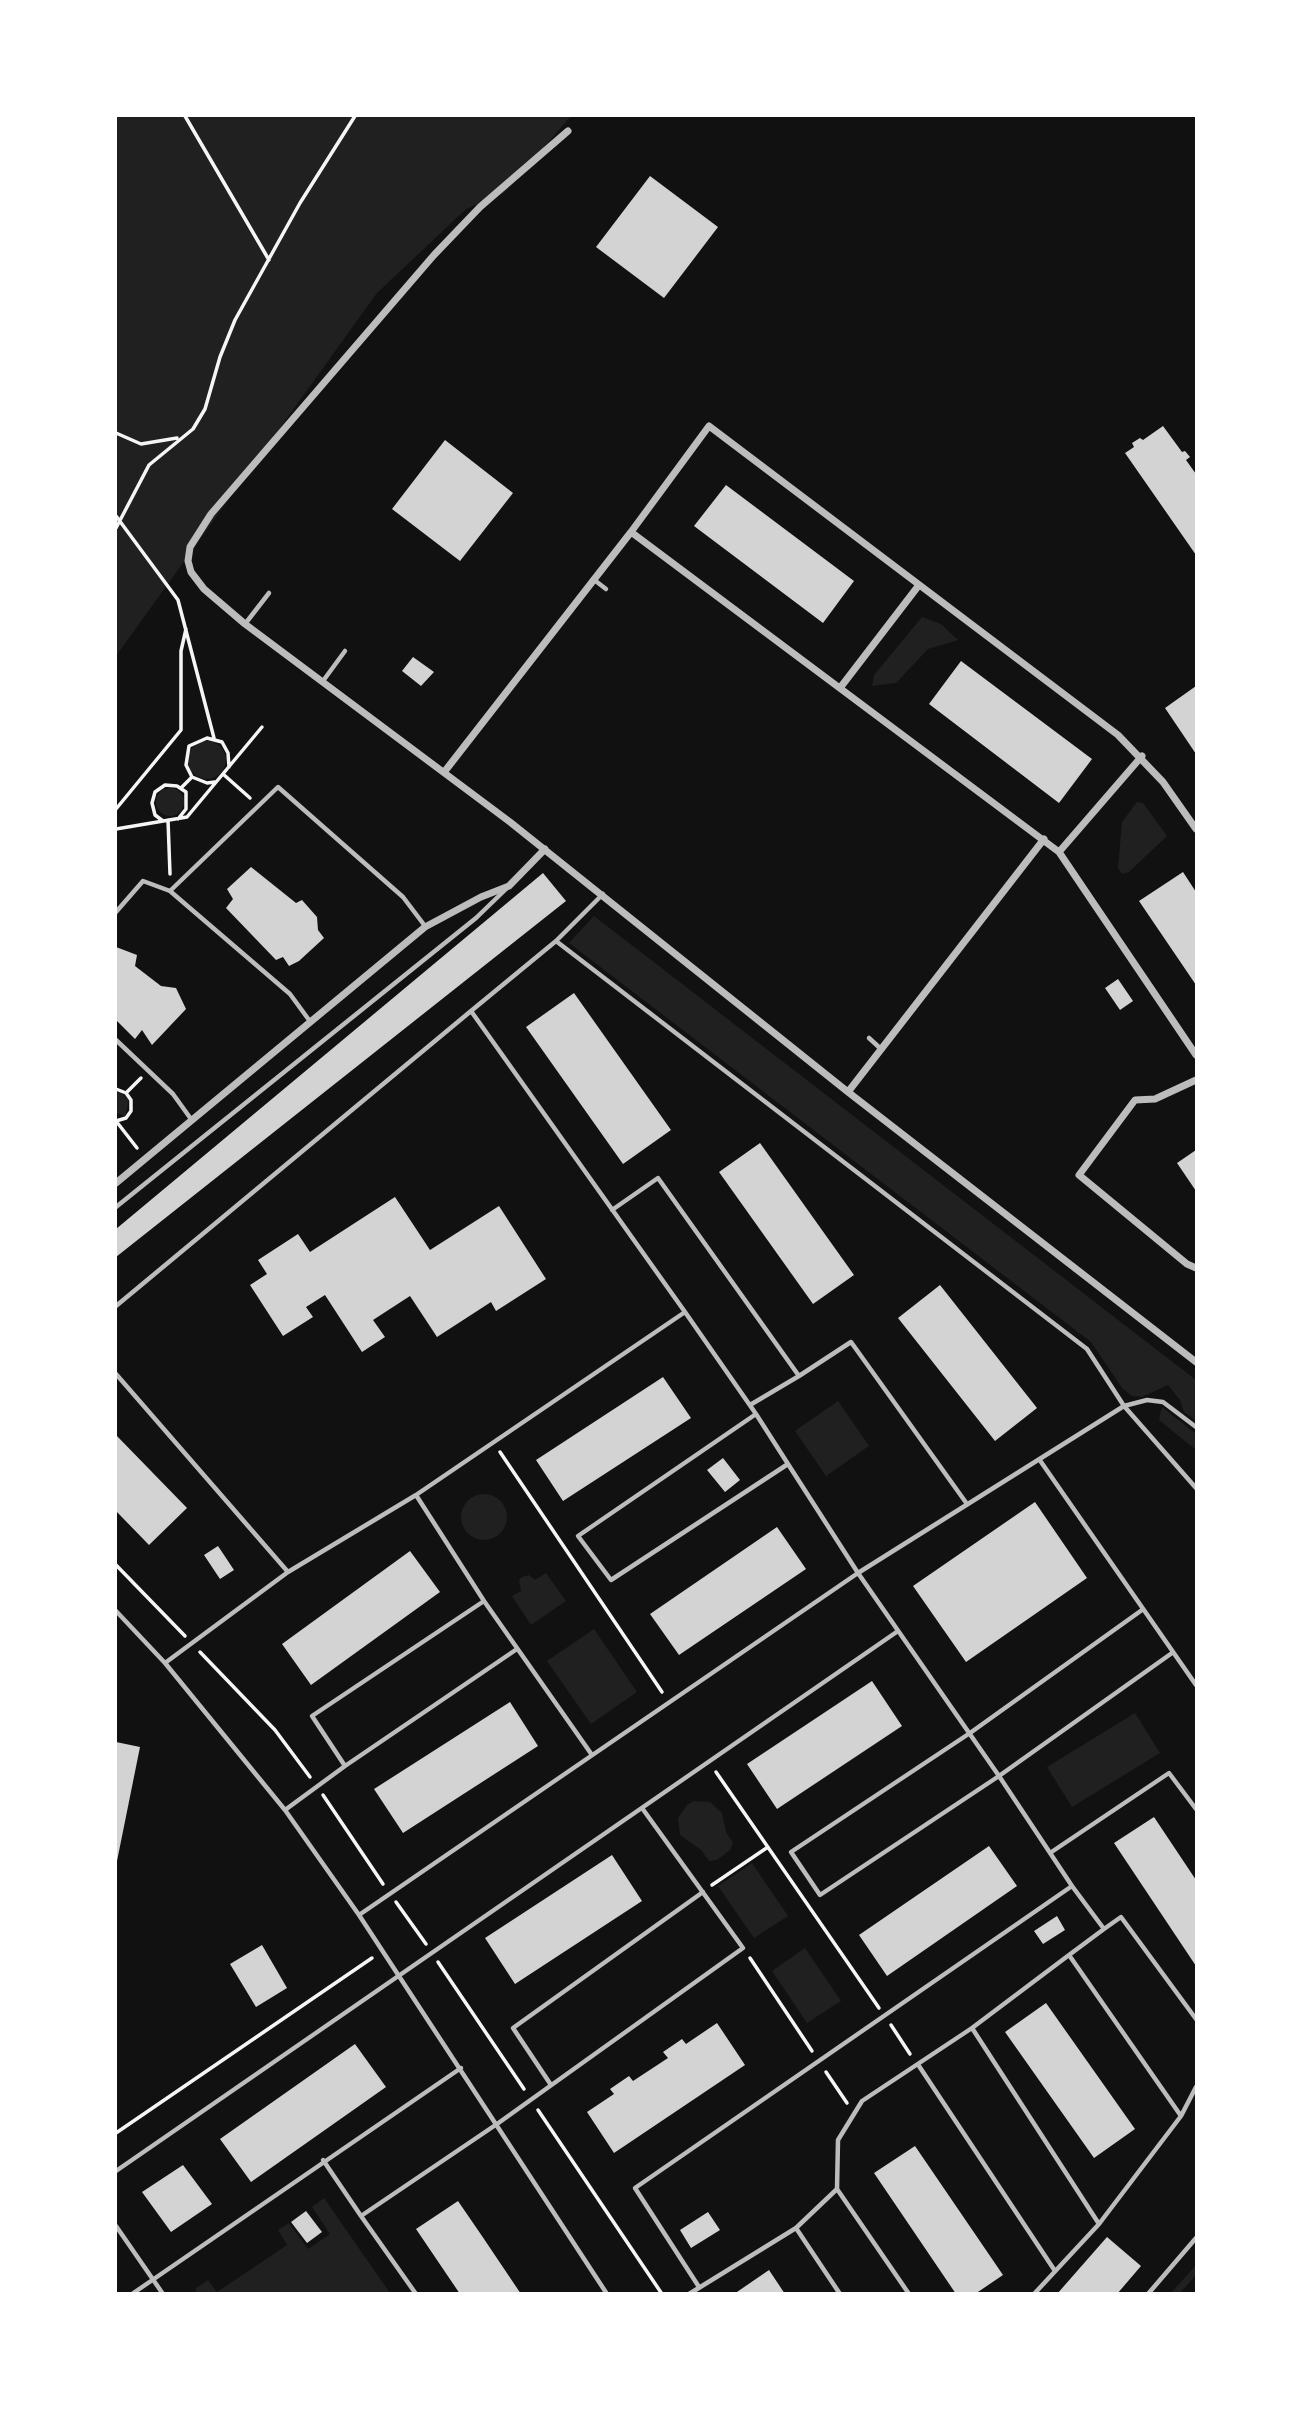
<!DOCTYPE html>
<style>
body{margin:0}
#map{position:relative;width:1312px;height:2409px;overflow:hidden;background:#111;font-family:Barlow,sans-serif}
canvas{display:block}
.frame{position:absolute;inset:0;border:117px solid #fff;pointer-events:none}
</style>
<div id="map">
<canvas width="1312" height="2409"></canvas>
<div class="frame"></div>
</div>
<script>
const ctx = document.querySelector('canvas').getContext('2d');
ctx.lineJoin = 'round';
function fill(path, color) { ctx.fillStyle = color; ctx.fill(path, 'evenodd'); }
const poly = rows => new Path2D(rows.map(r => 'M' + r).join(''));
function strokePath(path, color, width, dash) { ctx.strokeStyle = color; ctx.lineWidth = width; ctx.lineCap = dash ? 'butt' : 'round'; ctx.setLineDash(dash || []); ctx.stroke(path); }
fill(poly([
 [116,116,571,116,504,193,466,209,377,293,116,656],
 [922,617,941,624,958,640,928,649,896,683,872,686,874,675],
 '188 760a19 19 0 1 1 38 0a19 19 0 1 1-38 0Z',
 '156 802a14 14 0 1 1 28 0a14 14 0 1 1-28 0Z',
 [1137,802,1143,803,1167,836,1129,872,1122,874,1118,868,1122,822],
 [594,916,1196,1380,1196,1421,1184,1412,1180,1400,1168,1385,1142,1397,1132,1396,1122,1388,1091,1342,569,943],
 [116,1092,121,1093,129,1100,125,1116,116,1113],
 [838,1401,869,1446,826,1476,795,1431],
 [1162,1407,1196,1434,1196,1450,1159,1420],
 '461 1517a23 23 0 1 1 46 0a23 23 0 1 1-46 0Z',
 [546,1573,566,1601,531,1625,512,1596,521,1591,519,1580,522,1577,529,1575,535,1580],
 [594,1629,637,1692,591,1724,547,1661],
 [1135,1713,1160,1753,1072,1807,1047,1767],
 [694,1801,710,1802,722,1813,726,1832,733,1843,730,1850,717,1860,709,1861,701,1850,680,1835,678,1818,687,1805],
 [752,1863,788,1916,754,1938,718,1886],
 [805,1948,841,2001,807,2023,772,1971],
 [324,2198,390,2293,196,2293,196,2288,208,2280,217,2292,287,2245,278,2230,289,2223,308,2249,330,2234,312,2207],
 [1196,2265,1196,2275,1180,2293,1171,2293]
]), '#202020');
fill(poly([
 [650,176,718,227,664,298,596,247],
 [1163,426,1182,452,1185,451,1190,457,1186,460,1196,474,1196,555,1125,453,1134,447,1132,443,1140,438,1143,440],
 [445,440,513,493,460,561,392,509],
 [726,485,854,581,823,623,694,526],
 [413,657,434,672,421,686,402,671],
 [961,661,1092,759,1059,803,929,704],
 [1196,686,1196,754,1165,708],
 [251,867,296,903,302,900,317,917,318,930,324,938,299,961,289,966,283,957,276,960,226,908,233,899,227,889],
 [1183,872,1196,892,1196,985,1139,901],
 [543,873,566,901,116,1257,116,1229],
 [116,947,137,955,135,966,161,986,176,988,186,1009,152,1045,142,1030,135,1039,116,1020],
 [1118,979,1133,1001,1120,1010,1105,988],
 [574,993,671,1130,623,1164,526,1027],
 [760,1143,854,1275,813,1304,719,1172],
 [1196,1150,1196,1191,1177,1163],
 [395,1197,430,1250,499,1206,546,1279,496,1311,491,1302,437,1337,410,1296,373,1320,385,1337,362,1352,325,1295,306,1307,313,1317,283,1336,250,1285,267,1274,258,1260,298,1234,310,1252],
 [940,1285,1037,1408,995,1441,898,1318],
 [663,1377,691,1418,563,1501,536,1460],
 [116,1435,187,1508,149,1545,116,1511],
 [723,1458,740,1480,725,1492,707,1470],
 [1035,1502,1087,1578,966,1662,913,1586],
 [777,1527,806,1569,679,1655,650,1614],
 [218,1546,234,1570,220,1579,204,1555],
 [410,1551,440,1592,311,1685,282,1644],
 [872,1681,902,1726,777,1809,747,1764],
 [510,1702,538,1746,403,1833,374,1789],
 [116,1742,140,1747,117,1861,116,1861],
 [1154,1817,1196,1880,1196,1966,1114,1843],
 [989,1846,1017,1886,887,1976,859,1935],
 [612,1855,642,1901,515,1984,485,1938],
 [1057,1916,1065,1930,1043,1944,1034,1931],
 [262,1945,287,1988,256,2007,230,1964],
 [1046,2003,1135,2129,1094,2158,1005,2032],
 [717,2023,745,2065,614,2153,587,2112,614,2094,610,2089,629,2076,633,2081,668,2058,663,2052,682,2039,686,2044],
 [355,2044,386,2087,251,2182,220,2139],
 [915,2146,1003,2275,975,2294,956,2294,874,2173],
 [183,2165,212,2204,171,2232,142,2192],
 [458,2201,482,2236,521,2294,460,2294,416,2229],
 [306,2211,322,2232,307,2243,291,2222],
 [708,2212,720,2230,691,2248,680,2230],
 [1107,2237,1141,2266,1117,2294,1057,2294],
 [769,2270,785,2294,734,2294]
]), '#d3d3d3');
strokePath(poly([
 [185,116,269,260],
 [116,433,141,444,177,438],
 [116,516,178,600,214,738],
 [116,528,149,465,193,429,205,409,220,357,235,320,300,203,355,116],
 [223,774,250,798],
 [215,782,207,783,192,777,186,765,189,746,207,738,222,742,228,753,229,767],
 [181,788,192,777],
 [116,809,181,730,181,651,186,629],
 [168,820,170,874],
 [163,821,155,815,152,803,155,792,165,785,177,786,186,792,186,809,178,819],
 [116,829,187,817,262,727],
 [116,1089,126,1093,141,1078],
 [116,1121,137,1148],
 [116,1121,126,1118,131,1111,131,1100,126,1093],
 [500,1452,662,1692],
 [116,1565,185,1636],
 [200,1652,275,1730,310,1777],
 [716,1772,879,2008],
 [323,1795,383,1884],
 [712,1885,768,1847],
 [396,1902,426,1944],
 [750,1958,812,2051],
 [438,1962,524,2089],
 [891,2025,910,2054],
 [826,2072,847,2103],
 [538,2110,662,2294],
 [116,2133,372,1958]
]), '#f5f5f5', 3.5);
strokePath(poly([
 [593,579,606,589],
 [245,624,269,593],
 [323,681,345,651],
 [170,891,278,787,403,897,425,926],
 [116,912,143,881,170,891,290,994,309,1020],
 [556,941,1087,1349,1124,1406,1196,1488],
 [471,1011,556,941,603,894],
 [869,1038,881,1049],
 [116,1040,173,1094,191,1119],
 [116,1207,476,918,506,889],
 [612,1210,658,1178,799,1376,851,1342,967,1504],
 [116,1306,471,1011,685,1312],
 [116,1374,288,1572],
 [750,1405,799,1376],
 [1039,1459,1196,1685],
 [788,1464,611,1580,578,1536,756,1414,788,1464,858,1573,999,1776,1072,1886],
 [416,1495,484,1601,592,1755],
 [1142,1610,970,1733,791,1852,820,1895,999,1776,1172,1653],
 [116,1611,165,1663,285,1810,359,1915,858,1573,1124,1406,1147,1400,1163,1402,1196,1427],
 [165,1663,288,1572,416,1495,685,1312,756,1414],
 [345,1766,517,1649],
 [285,1810,345,1766,312,1716,484,1601],
 [1050,1853,1169,1773,1196,1809],
 [359,1915,607,2294],
 [1104,1929,1121,1917,1196,2019],
 [972,2028,1099,2224],
 [919,2066,1055,2271],
 [551,2085,513,2028,703,1892],
 [1181,2116,1196,2087],
 [323,2160,361,2216],
 [116,2171,898,1631],
 [837,2189,909,2294],
 [116,2226,163,2294],
 [796,2228,837,2189,838,2140,862,2101,972,2028,1069,1955,1181,2116,1099,2224,1034,2294],
 [699,2287,635,2188,1072,1886,1104,1929,1069,1955],
 [132,2294,461,2068],
 [416,2294,361,2216,497,2124,743,1948,642,1808],
 [689,2294,796,2228,840,2294],
 [1148,2294,1196,2238]
]), '#bcbcbc', 4.5);
strokePath(poly([
 [568,131,480,207,434,255,211,514,190,547,188,561,191,572,204,589,245,624,510,822,848,1092,1196,1362],
 [840,688,919,585],
 [445,771,631,532],
 [1196,829,1163,782,1118,735,709,426,631,532,1059,852,1196,1055],
 [1059,852,1142,756],
 [1196,1080,1155,1099,1135,1100,1079,1175,1187,1264,1196,1268],
 [848,1092,1044,839],
 [116,1183,425,927,481,897,509,886,545,849]
]), '#bcbcbc', 7);
</script>
